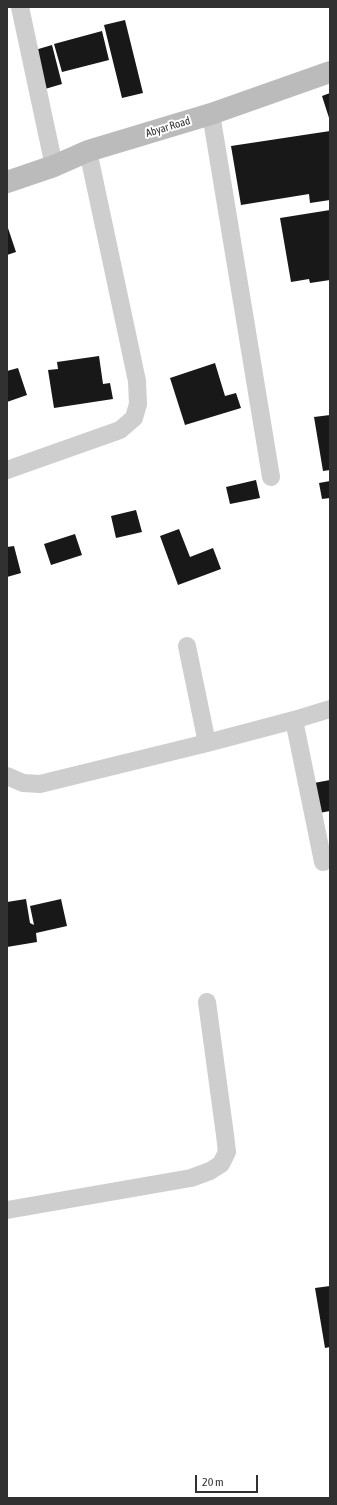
<!DOCTYPE html>
<style>
body{margin:0}
#map{position:relative;width:337px;height:1505px;overflow:hidden;background:#fff;font-family:"Asap Condensed",sans-serif}
canvas{display:block}
.frame{position:absolute;inset:0;border:8px solid #313131;pointer-events:none}
.scale{position:absolute;left:195px;top:1475px;width:63px;height:18px;box-sizing:border-box;border:2px solid #313131;border-top:0;padding-left:5px;font-size:12px;line-height:14px;white-space:nowrap;color:#313131;-webkit-text-stroke:3px #fff;paint-order:stroke}
</style>
<div id="map">
<canvas width="337" height="1505"></canvas>
<div class="frame"></div>
<div class="scale">20 m</div>
</div>
<script>
const ctx = document.querySelector('canvas').getContext('2d');
ctx.lineJoin = 'round';
function fill(path, color) { ctx.fillStyle = color; ctx.fill(path, 'evenodd'); }
const poly = rows => new Path2D(rows.map(r => 'M' + r).join(''));
function strokePath(path, color, width, dash) { ctx.strokeStyle = color; ctx.lineWidth = width; ctx.lineCap = dash ? 'butt' : 'round'; ctx.setLineDash(dash || []); ctx.stroke(path); }
function write(font, color, halo, rows, align = 'center') {
  ctx.font = font + ' "Asap Condensed",sans-serif'; ctx.lineWidth = 4; ctx.setLineDash([]); ctx.textBaseline = 'middle'; ctx.strokeStyle = halo; ctx.fillStyle = color; for (const [text, x, y, turn = 0] of rows) {
    ctx.save(); ctx.translate(x, y); ctx.rotate((+turn || 0) * Math.PI / 180); ctx.textAlign = isNaN(turn) ? turn : align; if (halo) ctx.strokeText(text, 0, 0); ctx.fillText(text, 0, 0); ctx.restore();
  }
}
fill(poly([
 [125,20,143,93,122,98,104,25],
 [102,31,109,60,62,72,54,44],
 [52,45,62,84,45,89,35,50],
 [330,93,330,121,322,96],
 [330,131,330,200,310,203,309,194,241,205,231,146],
 [330,210,330,280,310,283,309,279,291,282,280,218],
 [7,225,16,252,7,255],
 [99,356,103,384,110,383,113,399,54,408,48,370,58,369,57,362],
 [215,363,225,396,236,393,241,408,185,425,170,378],
 [18,368,27,395,7,402,7,371],
 [330,415,330,470,323,471,314,417],
 [256,480,260,498,230,504,226,487],
 [330,481,330,498,322,499,319,483],
 [136,510,142,532,116,538,111,516],
 [179,529,190,557,213,548,221,569,178,585,160,536],
 [75,534,82,555,51,565,44,544],
 [14,546,21,573,7,577,7,547],
 [330,780,330,811,319,813,314,783],
 [26,899,30,923,34,925,30,906,61,899,67,926,36,933,37,942,7,947,7,902],
 [330,1286,330,1347,325,1348,315,1288]
]), '#181818');
strokePath(poly([
 [20,7,54,166],
 [211,114,271,477],
 [7,470,120,430,134,418,138,404,137,381,88,151],
 [187,646,207,743],
 [294,720,323,862],
 [7,776,23,783,40,784,207,743,294,720,330,709],
 [7,1210,191,1178,210,1171,221,1164,227,1152,225,1135,207,1002]
]), '#cecece', 18);
strokePath(poly([
 [7,182,54,166,88,151,211,114,330,72]
]), '#bbb', 22);
write('11px', '#313131', '#fff', [
 ["Abyar Road",168,127,-17]
]);
</script>
